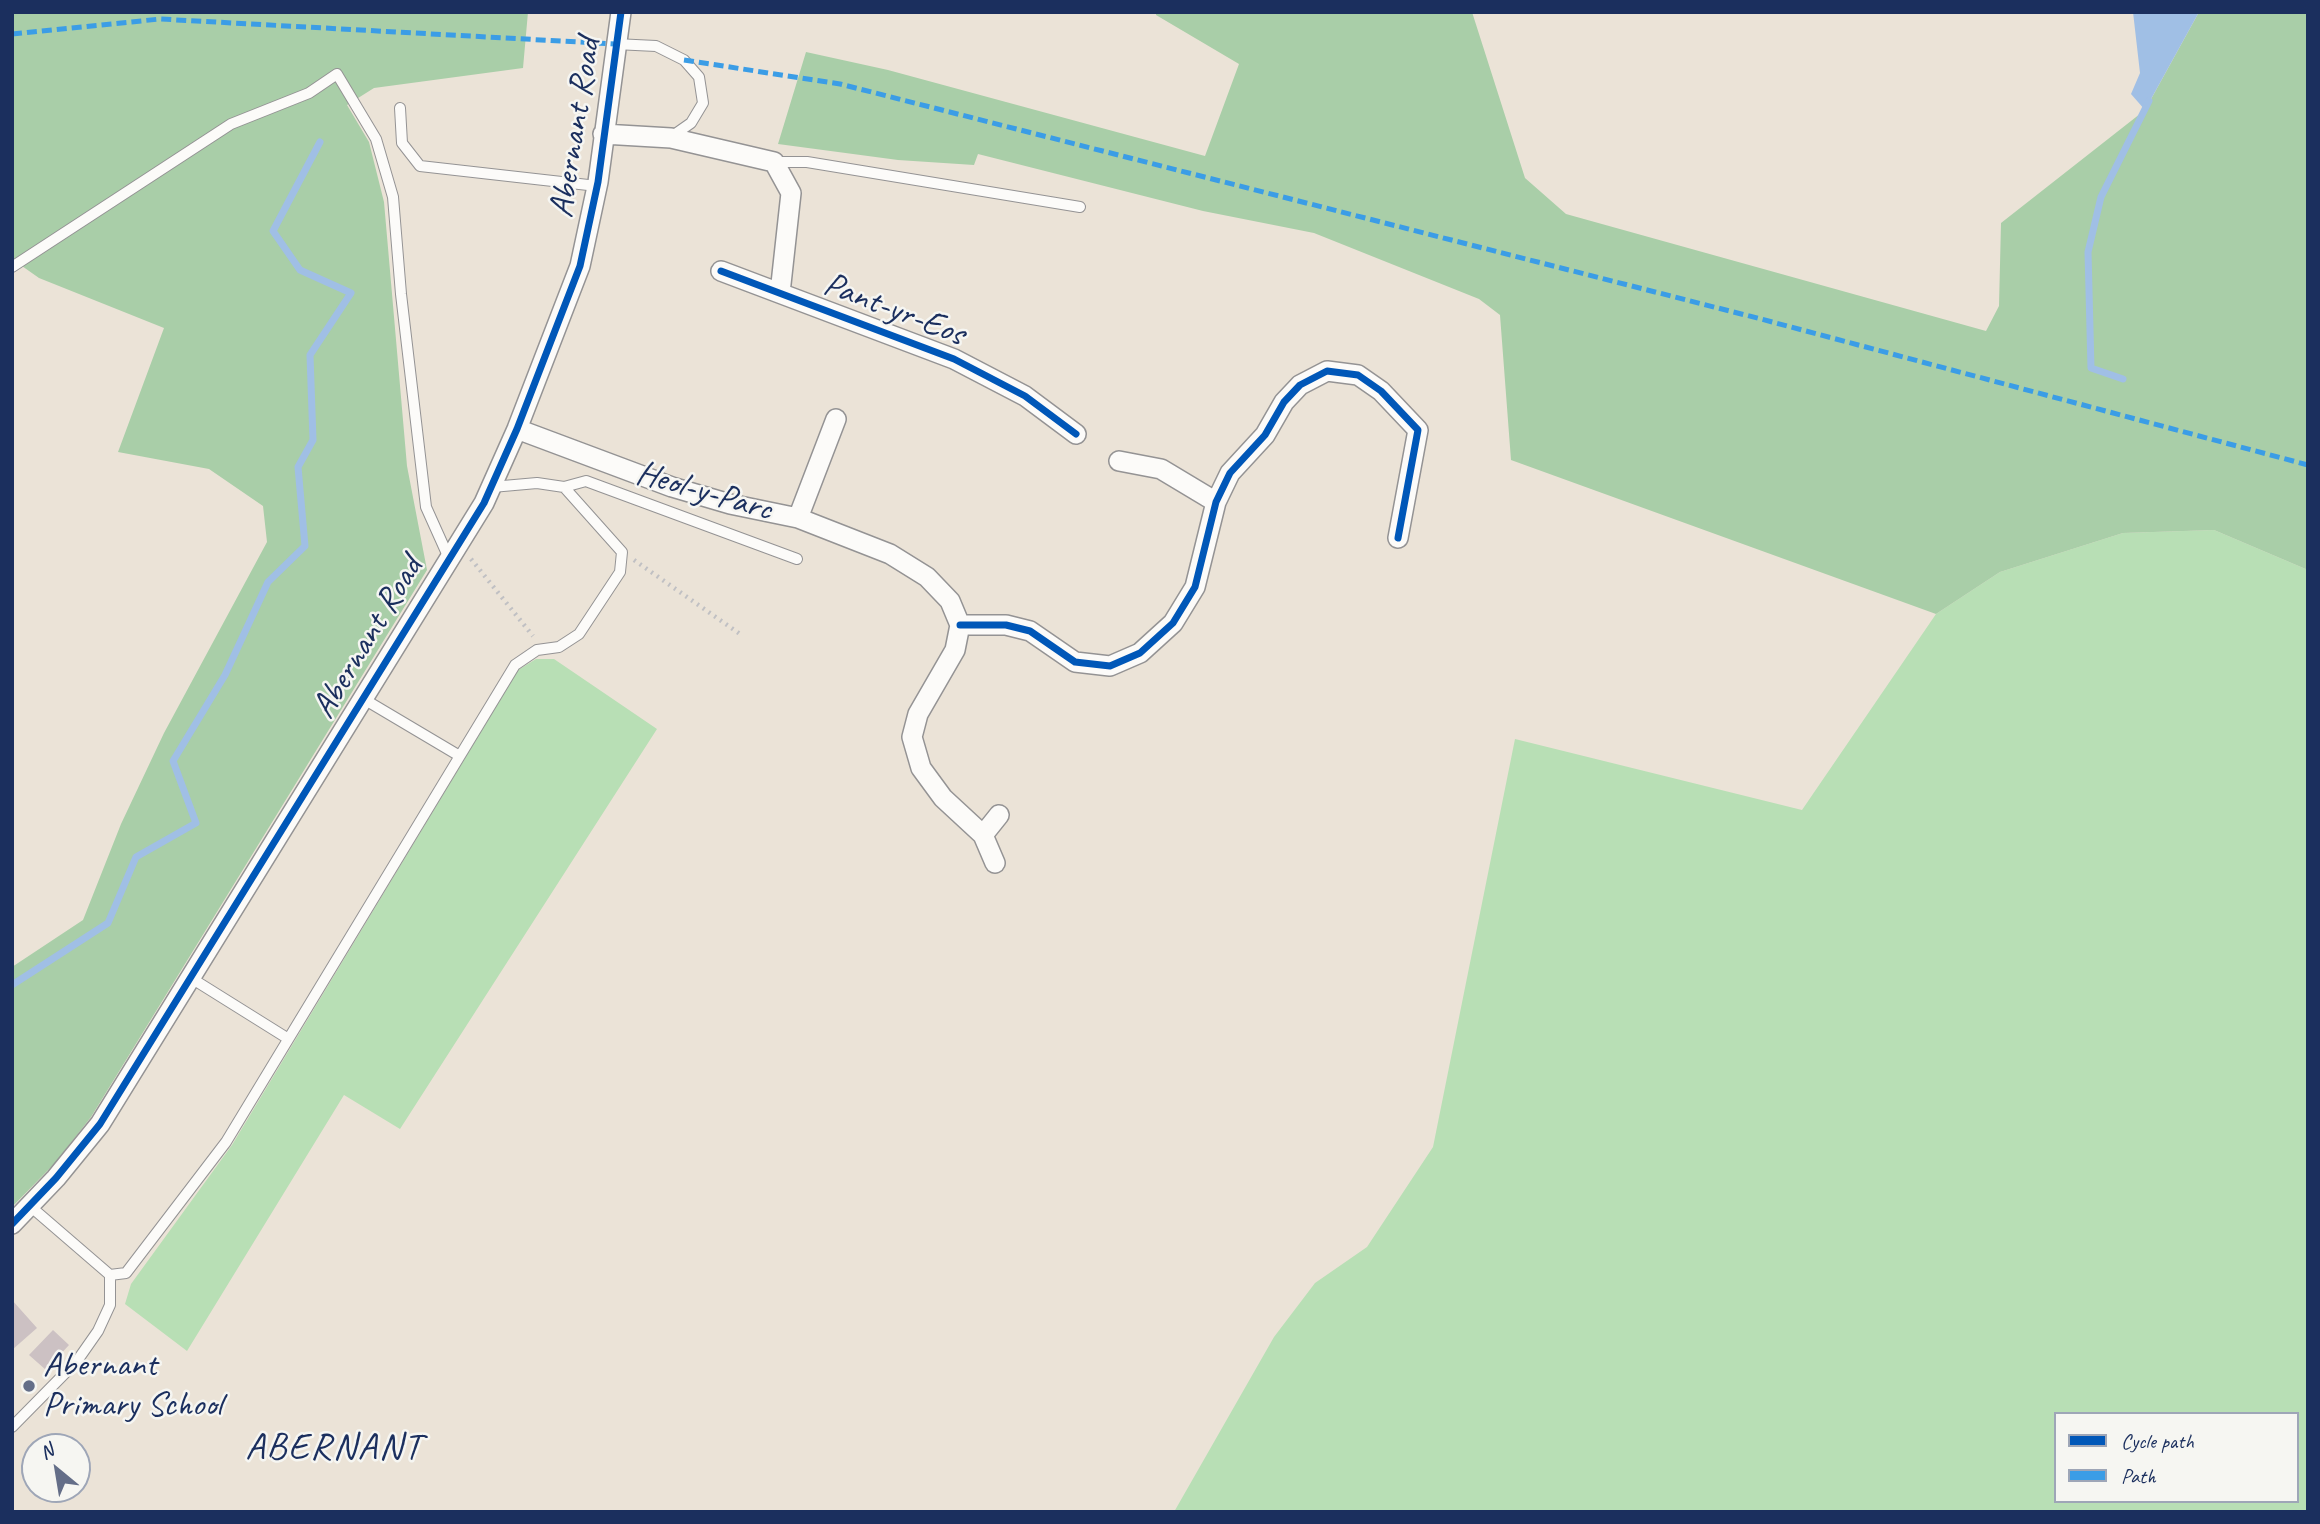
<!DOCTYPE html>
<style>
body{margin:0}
#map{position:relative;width:2320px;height:1524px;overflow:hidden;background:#ebe3d7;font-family:Caveat,sans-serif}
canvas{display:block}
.frame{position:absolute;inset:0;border:14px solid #1b2f5e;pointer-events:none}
.legend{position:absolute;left:2054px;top:1412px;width:245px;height:91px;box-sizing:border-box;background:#f6f6f2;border:2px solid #9ea6b7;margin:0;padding:9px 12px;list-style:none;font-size:21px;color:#1b2f5e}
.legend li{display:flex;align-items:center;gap:14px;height:35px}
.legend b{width:35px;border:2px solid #9ea6b7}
.north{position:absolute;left:21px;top:1433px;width:70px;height:70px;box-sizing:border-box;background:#f6f6f2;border:2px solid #9ea6b7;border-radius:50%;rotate:330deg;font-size:19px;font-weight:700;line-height:28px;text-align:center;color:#1b2f5e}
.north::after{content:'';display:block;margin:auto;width:24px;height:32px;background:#646e88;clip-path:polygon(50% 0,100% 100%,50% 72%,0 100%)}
</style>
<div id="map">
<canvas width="2320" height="1524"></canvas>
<div class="frame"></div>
<ul class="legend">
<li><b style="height:9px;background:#0057b8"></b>Cycle path</li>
<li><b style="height:9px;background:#3b9de6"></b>Path</li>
</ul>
<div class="north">N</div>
</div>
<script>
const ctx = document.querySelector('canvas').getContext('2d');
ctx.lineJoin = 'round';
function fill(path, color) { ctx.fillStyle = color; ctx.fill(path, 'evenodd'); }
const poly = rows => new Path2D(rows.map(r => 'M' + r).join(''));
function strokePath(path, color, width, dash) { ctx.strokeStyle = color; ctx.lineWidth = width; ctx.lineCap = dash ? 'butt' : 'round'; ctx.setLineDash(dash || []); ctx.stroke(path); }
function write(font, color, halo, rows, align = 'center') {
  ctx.font = font + ' Caveat,sans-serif'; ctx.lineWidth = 5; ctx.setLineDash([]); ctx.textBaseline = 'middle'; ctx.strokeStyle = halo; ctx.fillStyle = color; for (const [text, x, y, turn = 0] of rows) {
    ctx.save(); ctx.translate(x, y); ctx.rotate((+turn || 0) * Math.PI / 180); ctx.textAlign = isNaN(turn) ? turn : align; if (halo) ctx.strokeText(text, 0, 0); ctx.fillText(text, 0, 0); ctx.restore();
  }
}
fill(poly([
 [2214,530,2308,570,2308,1512,1174,1512,1274,1337,1315,1283,1367,1247,1433,1147,1515,739,1802,810,1936,614,2000,572,2123,533],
 [2056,1414,2297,1414,2297,1501,2056,1501],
 [536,659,554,659,657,729,400,1129,344,1095,187,1351,125,1304,131,1284,232,1145,518,670]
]), '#b8dfb5');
fill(poly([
 [12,12,528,12,523,68,374,88,347,105,369,142,384,202,407,466,427,570,91,1117,55,1163,12,1207,12,967,83,920,121,824,164,733,267,542,263,506,209,469,118,452,164,328,39,278,12,259],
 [1156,12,1472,12,1525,178,1566,214,1986,331,1999,306,2001,223,2145,110,2199,12,2308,12,2308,570,2214,530,2123,533,2000,572,1936,614,1511,460,1500,315,1479,299,1314,233,1203,211,978,154,974,165,898,160,778,144,806,52,888,70,1205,156,1239,64,1156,15]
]), '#a9cea8');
fill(poly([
 [2133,12,2199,12,2145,110,2131,94,2140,73]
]), '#a0bfe5');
strokePath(poly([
 [2123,379,2091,368,2088,252,2101,197,2149,101],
 [12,985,108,923,136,857,196,823,173,761,225,675,268,582,305,546,298,467,313,440,310,355,351,293,300,270,273,231,320,142]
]), '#a0bfe5', 7);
fill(poly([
 [12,1300,37,1328,12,1350],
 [53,1330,69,1345,46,1370,29,1355]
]), '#ccc1c3');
const service = poly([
 [615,44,656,46,684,60,699,77,703,103,691,123,671,137],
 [400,108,402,143,420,166,597,186],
 [775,162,807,162,1080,207],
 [12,267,231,124,309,93,337,74,376,139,393,197,401,294,426,507,448,556],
 [564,487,586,481,797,559],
 [362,698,458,755],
 [191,978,287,1038],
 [30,1206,110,1275,126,1273,226,1142,515,665,537,650,559,647,579,634,620,572,622,552,564,487,537,483,492,487],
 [12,1427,77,1361,98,1331,110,1305,110,1275]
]);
const minor = poly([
 [603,134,671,138,774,162,791,193,780,293],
 [721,271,954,359,1025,396,1076,434],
 [517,429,672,487,730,504,798,518,890,554,927,577,950,601,960,625,955,650,918,714,912,737,921,768,943,798,983,835],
 [1119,461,1161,469,1216,502],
 [798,518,836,419],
 [960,625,1006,625,1030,631,1075,662,1110,666,1140,653,1173,623,1195,587,1216,502,1230,473,1265,435,1284,402,1300,385,1327,371,1358,375,1381,391,1418,430,1398,538],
 [995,863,983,835,999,815],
 [12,1224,56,1178,100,1124,484,503,517,429,580,266,598,182,621,12]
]);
strokePath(service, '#949394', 12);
strokePath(minor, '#949394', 22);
strokePath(poly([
 [471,559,533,636],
 [634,560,740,634]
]), '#c0c0c3', 4.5, [2, 5]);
strokePath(service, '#fcfbf9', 10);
strokePath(minor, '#fcfbf9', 19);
strokePath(poly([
 [12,34,160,19,615,44],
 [684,60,840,84,1761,319,2308,465]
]), '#3b9de6', 5, [10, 5]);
strokePath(poly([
 [721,271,954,359,1025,396,1076,434],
 [960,625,1006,625,1030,631,1075,662,1110,666,1140,653,1173,623,1195,587,1216,502,1230,473,1265,435,1284,402,1300,385,1327,371,1358,375,1381,391,1418,430,1398,538],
 [12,1224,56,1178,100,1124,484,503,517,429,580,266,598,182,621,12]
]), '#0057b8', 7);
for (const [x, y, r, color] of [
 [29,1386,7,"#646e88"]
]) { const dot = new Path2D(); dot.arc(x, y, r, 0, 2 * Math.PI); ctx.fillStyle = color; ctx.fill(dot); strokePath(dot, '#f6f6f2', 2.5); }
write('35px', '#1b2f5e', '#f6f6f2', [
 ["Abernant Road",576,128,-81],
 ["Pant-yr-Eos",894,310,21],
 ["Heol-y-Parc",704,492,16],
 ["Abernant Road",368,638,-59]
]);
write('35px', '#1b2f5e', '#f6f6f2', [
 ["Abernant",43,1366],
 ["Primary School",43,1406]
], 'left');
ctx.letterSpacing = '2px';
write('38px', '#1b2f5e', '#f6f6f2', [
 ["ABERNANT",334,1448]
]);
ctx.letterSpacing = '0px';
</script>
